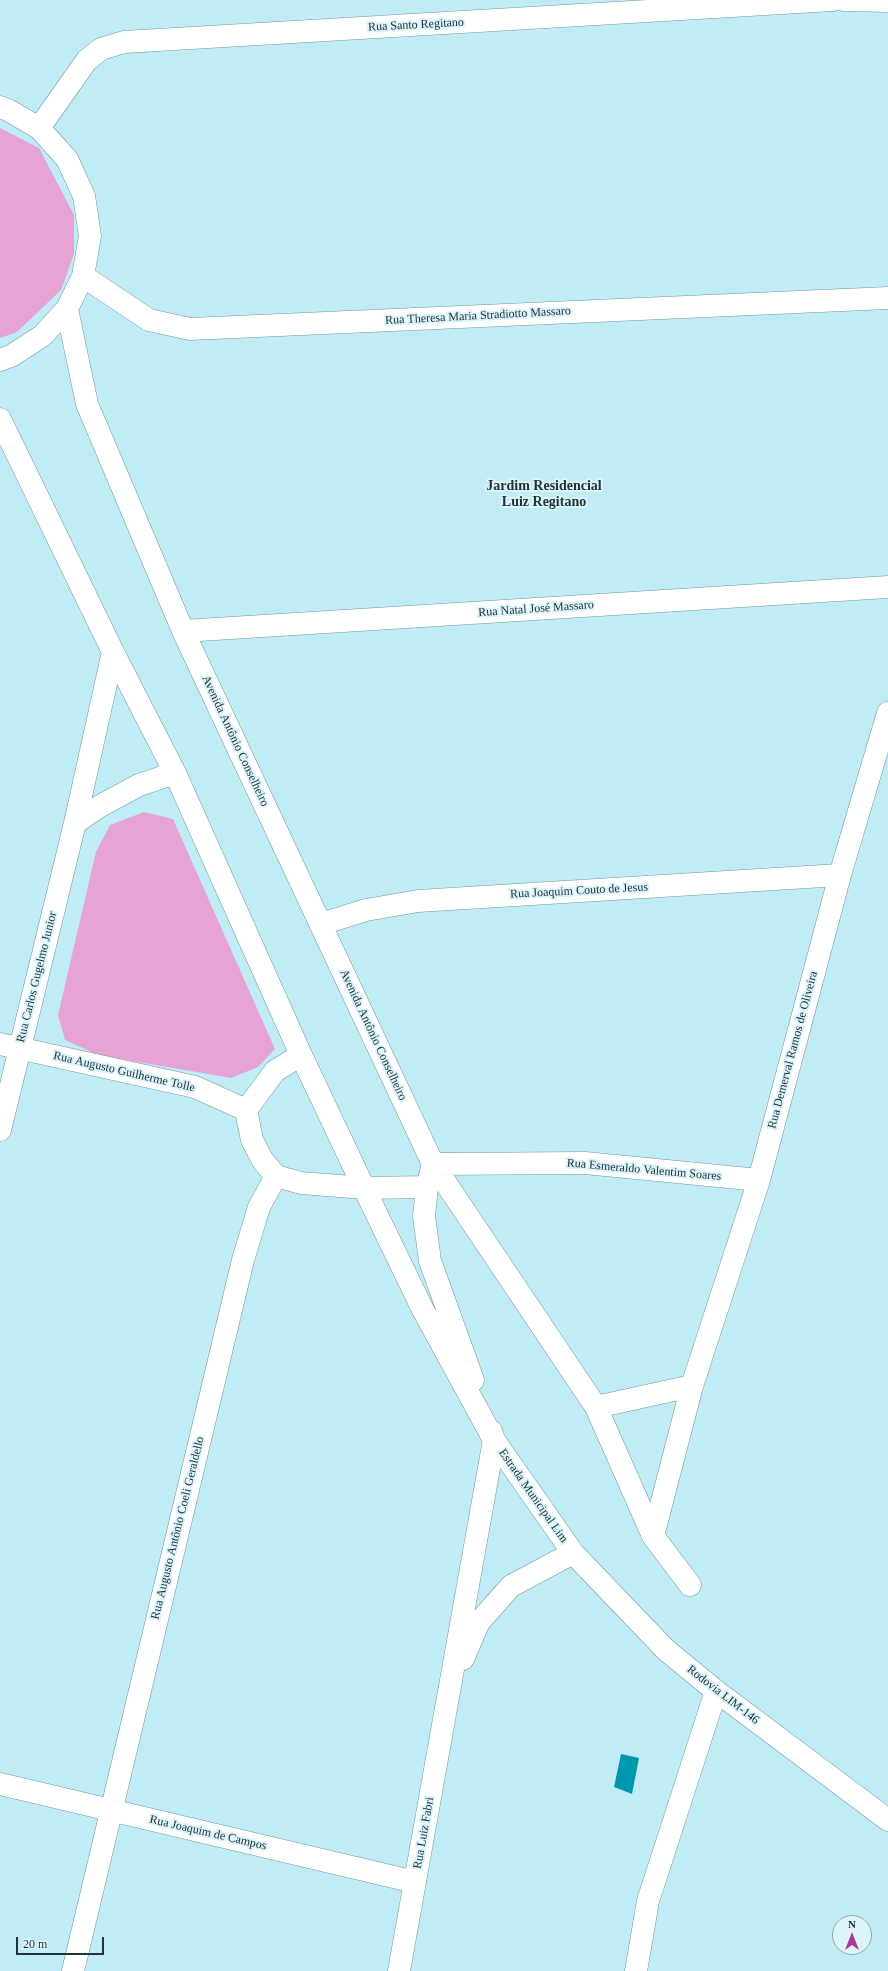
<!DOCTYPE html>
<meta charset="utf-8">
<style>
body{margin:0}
#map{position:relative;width:888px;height:1971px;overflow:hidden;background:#c0ecf6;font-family:Georgia,serif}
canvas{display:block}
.north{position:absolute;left:832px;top:1915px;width:40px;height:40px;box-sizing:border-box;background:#dcf5fb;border:1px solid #92a7ad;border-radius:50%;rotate:0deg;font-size:11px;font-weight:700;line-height:16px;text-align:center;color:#223337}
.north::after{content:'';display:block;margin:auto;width:14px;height:18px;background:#aa3894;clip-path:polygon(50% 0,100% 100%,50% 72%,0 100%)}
.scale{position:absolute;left:16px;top:1937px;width:88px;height:18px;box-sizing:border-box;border:2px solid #223337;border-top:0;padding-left:5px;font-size:12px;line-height:14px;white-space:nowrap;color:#223337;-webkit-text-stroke:3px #dcf5fb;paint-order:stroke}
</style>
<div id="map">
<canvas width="888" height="1971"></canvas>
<div class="north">N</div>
<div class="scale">20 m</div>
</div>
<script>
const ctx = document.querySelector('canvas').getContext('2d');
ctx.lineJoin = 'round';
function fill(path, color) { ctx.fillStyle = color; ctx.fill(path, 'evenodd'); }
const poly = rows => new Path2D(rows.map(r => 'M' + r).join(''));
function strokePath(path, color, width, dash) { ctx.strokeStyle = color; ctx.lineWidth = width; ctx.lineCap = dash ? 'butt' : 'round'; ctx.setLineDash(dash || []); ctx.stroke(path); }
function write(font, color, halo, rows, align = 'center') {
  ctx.font = font + ' Georgia,serif'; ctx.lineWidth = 4; ctx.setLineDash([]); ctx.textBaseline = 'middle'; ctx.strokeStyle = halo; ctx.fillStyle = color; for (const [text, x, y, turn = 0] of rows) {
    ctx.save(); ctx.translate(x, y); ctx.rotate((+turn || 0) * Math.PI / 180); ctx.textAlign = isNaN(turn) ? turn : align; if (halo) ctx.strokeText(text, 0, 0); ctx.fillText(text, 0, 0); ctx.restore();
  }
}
fill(poly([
 [0,128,39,148,74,215,74,254,61,290,17,332,0,338],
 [144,812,173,819,275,1049,258,1067,231,1078,98,1055,65,1040,58,1015,96,852,110,825]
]), '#e6a3d4');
fill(poly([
 [621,1754,639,1758,632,1794,614,1787]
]), '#0098af');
const minor = poly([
 [844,0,888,1],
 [0,107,8,110,39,128,67,159,84,196,90,236,83,276,67,309,42,336,11,356,0,360],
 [39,128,87,60,101,49,124,42,833,0],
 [83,276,149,320,190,329,888,298],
 [67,309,87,404,183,631,433,1164,596,1407,653,1536,690,1585],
 [0,419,113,652,175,773,301,1055,364,1188,422,1308,494,1440,573,1553,666,1650,716,1691,888,1820],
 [183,631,888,587],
 [75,823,100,806,139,785,175,773],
 [321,924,366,910,418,901,840,875],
 [0,1044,195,1087,246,1110],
 [0,1130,75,823,113,652],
 [433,1164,427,1187,424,1216,430,1261,473,1380],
 [433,1164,585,1163,759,1180],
 [276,1176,263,1161,252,1140,246,1110,275,1071,301,1055],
 [276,1176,301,1183,364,1188,427,1187],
 [692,1386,759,1180,840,875,888,713],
 [596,1407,692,1386,653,1536],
 [463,1659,479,1622,511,1586,573,1553],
 [0,1784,415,1882],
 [73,1971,243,1260,259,1207,276,1176],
 [399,1971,494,1440,491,1431],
 [636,1971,648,1901,716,1691]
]);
strokePath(minor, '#6f97a1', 23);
strokePath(minor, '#fff', 22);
write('12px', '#223337', '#dcf5fb', [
 ["Rua Santo Regitano",416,25,-3],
 ["Rua Theresa Maria Stradiotto Massaro",478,316,-3],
 ["Rua Natal José Massaro",536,609,-4],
 ["Avenida Antônio Conselheiro",235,741,65],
 ["Rua Joaquim Couto de Jesus",579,891,-3],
 ["Rua Carlos Gugelmo Junior",37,977,-76],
 ["Avenida Antônio Conselheiro",373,1035,65],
 ["Rua Demerval Ramos de Oliveira",793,1050,-75],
 ["Rua Augusto Guilherme Tolle",124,1072,13],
 ["Rua Esmeraldo Valentim Soares",644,1170,5],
 ["Estrada Municipal Lim",533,1496,55],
 ["Rua Augusto Antônio Coeli Geraldello",178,1528,-76],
 ["Rodovia LIM-146",723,1695,38],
 ["Rua Joaquim de Campos",208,1833,13],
 ["Rua Luiz Fabri",424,1833,-80]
]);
write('bold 14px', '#223337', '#dcf5fb', [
 ["Jardim Residencial",544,486],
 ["Luiz Regitano",544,502]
]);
</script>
